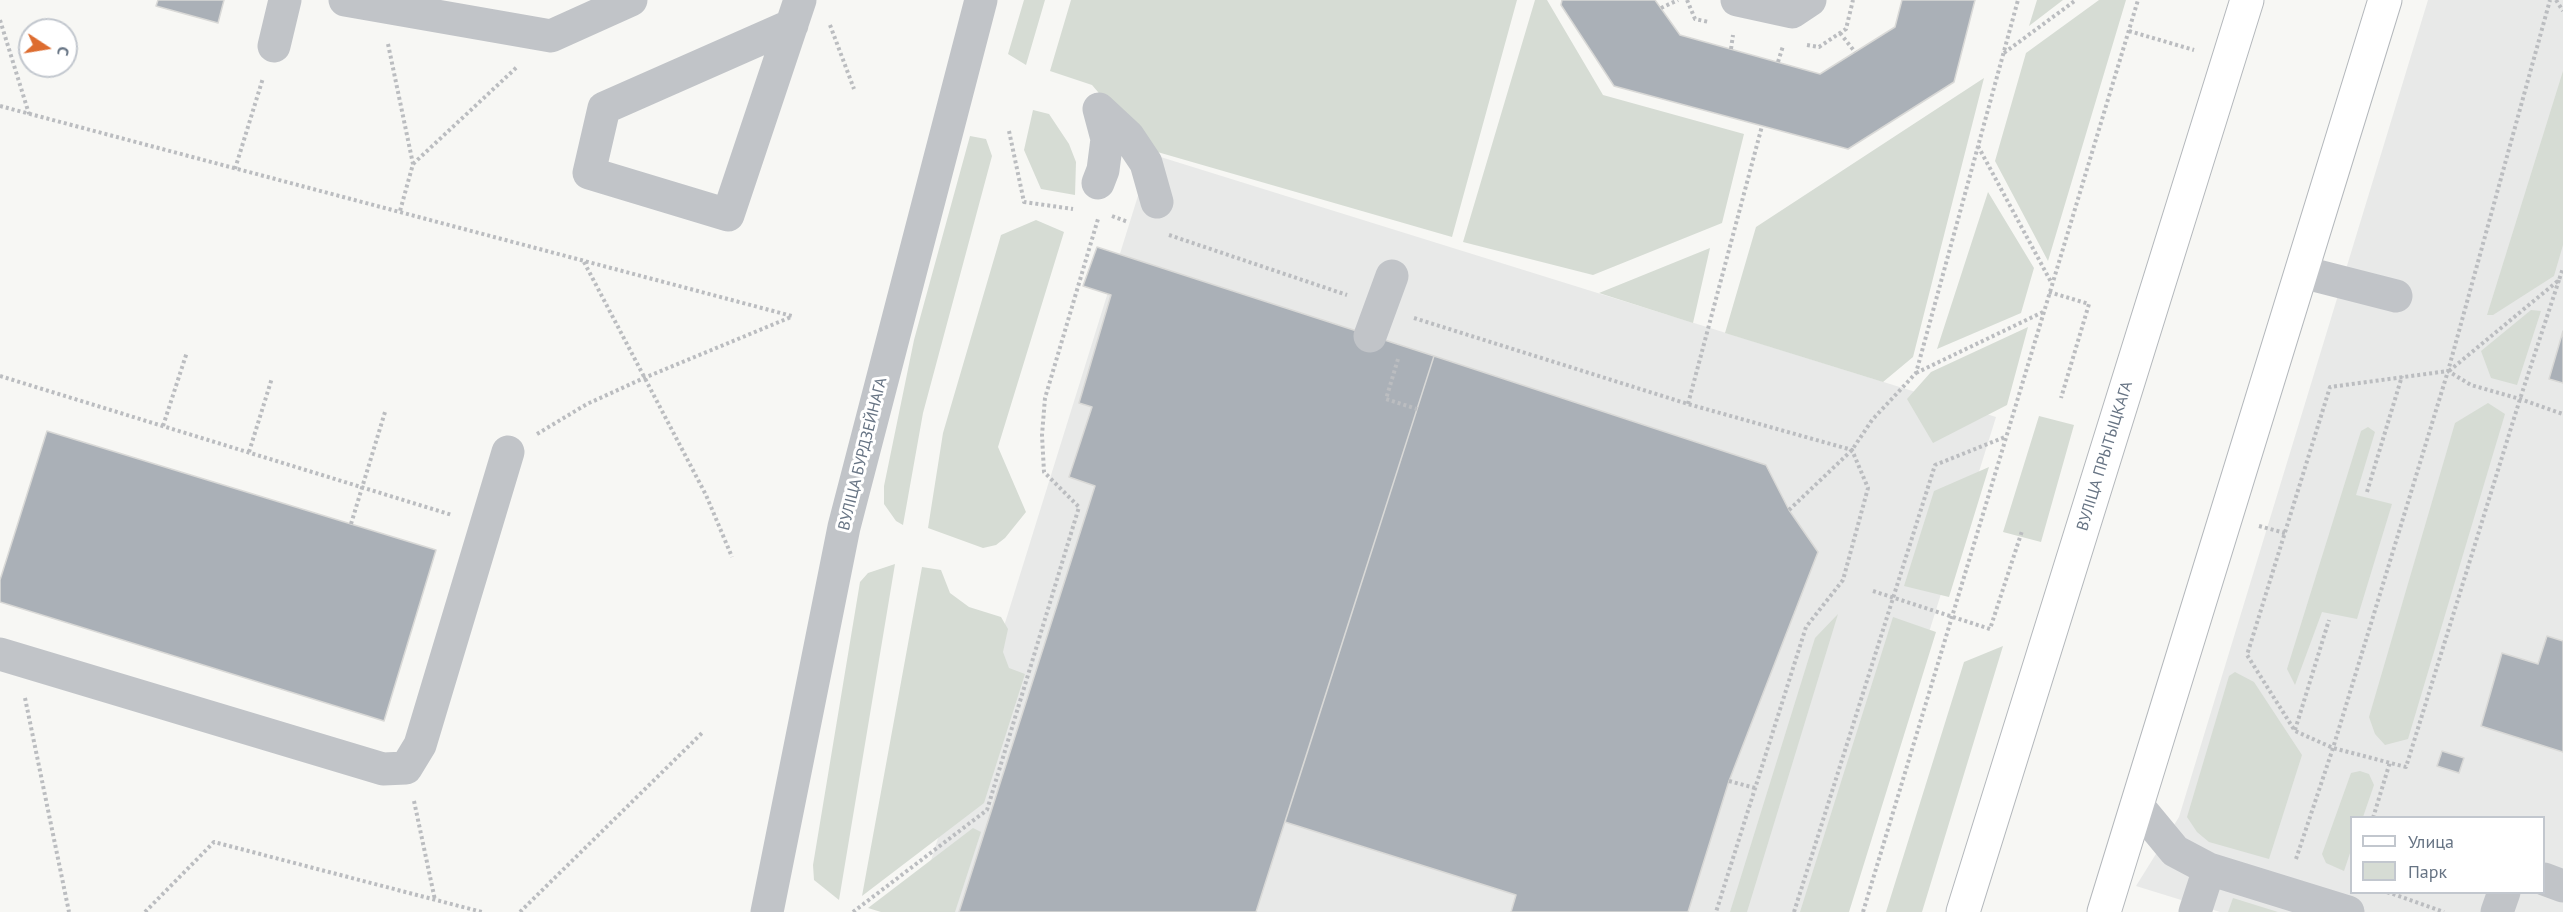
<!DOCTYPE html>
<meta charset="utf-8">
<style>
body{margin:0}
#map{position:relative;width:2563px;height:912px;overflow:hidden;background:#f7f7f4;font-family:"PT Sans",sans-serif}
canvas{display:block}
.legend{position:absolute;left:2350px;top:816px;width:195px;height:78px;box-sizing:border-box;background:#fff;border:2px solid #c2c7ce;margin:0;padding:8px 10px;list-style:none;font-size:18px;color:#677484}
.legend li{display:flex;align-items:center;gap:12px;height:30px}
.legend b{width:30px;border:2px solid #c2c7ce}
.north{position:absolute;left:18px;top:18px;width:60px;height:60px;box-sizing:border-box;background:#fff;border:2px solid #c2c7ce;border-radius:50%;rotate:102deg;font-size:16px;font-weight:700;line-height:24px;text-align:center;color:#677484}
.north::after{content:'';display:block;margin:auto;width:21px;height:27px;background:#dd6c2f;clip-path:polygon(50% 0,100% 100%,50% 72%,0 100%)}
</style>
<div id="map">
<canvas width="2563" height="912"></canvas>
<ul class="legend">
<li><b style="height:8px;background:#fff"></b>Улица</li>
<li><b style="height:16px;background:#d6dcd4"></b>Парк</li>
</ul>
<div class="north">С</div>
</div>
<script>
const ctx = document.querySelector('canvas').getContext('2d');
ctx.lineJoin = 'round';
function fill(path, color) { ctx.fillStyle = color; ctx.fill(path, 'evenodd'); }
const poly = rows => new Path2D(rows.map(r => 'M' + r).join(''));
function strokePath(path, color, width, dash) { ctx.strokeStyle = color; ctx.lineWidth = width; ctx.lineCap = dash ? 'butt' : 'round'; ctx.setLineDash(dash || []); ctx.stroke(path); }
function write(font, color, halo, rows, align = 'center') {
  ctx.font = font + ' "PT Sans",sans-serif'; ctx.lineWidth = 6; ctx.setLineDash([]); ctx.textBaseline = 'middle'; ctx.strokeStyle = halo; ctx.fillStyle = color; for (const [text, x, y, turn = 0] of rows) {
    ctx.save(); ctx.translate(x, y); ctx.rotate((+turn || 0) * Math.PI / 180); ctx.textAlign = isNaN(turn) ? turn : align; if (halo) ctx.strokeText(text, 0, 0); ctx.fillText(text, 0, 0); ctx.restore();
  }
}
fill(poly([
 [2428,0,2563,0,2563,912,2220,912,2136,886,2179,817],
 [2352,818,2544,818,2544,892,2352,892],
 [1151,154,1996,417,1842,912,915,912]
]), '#e8e9e8');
fill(poly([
 [1024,0,1045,0,1026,65,1008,54],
 [1071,0,1517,0,1452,237,1147,149,1092,85,1050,71],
 [1535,0,1547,0,1603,95,1744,134,1722,223,1593,275,1463,242],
 [2037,0,2063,0,2029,26],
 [2099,0,2126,0,2048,261,1995,161,2026,53],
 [2563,71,2563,245,2554,276,2493,315,2487,315],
 [1984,78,1913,357,1883,382,1725,333,1756,227],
 [1033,110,1049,114,1069,144,1076,162,1075,195,1041,189,1024,150],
 [970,136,986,139,992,156,923,413,903,525,896,521,884,504,884,486,914,340],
 [1988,192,2034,268,2021,313,1937,349],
 [1036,220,1064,232,998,447,1026,512,1005,538,996,545,983,548,928,528,943,433,1001,235],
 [1710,248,1693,323,1599,293],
 [2531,310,2541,311,2517,385,2491,378,2481,351],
 [2028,327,2007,405,1933,443,1907,399,1931,372],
 [2488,403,2505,414,2408,739,2385,745,2375,734,2369,717,2455,423],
 [2039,416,2074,425,2041,542,2003,532],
 [2368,427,2375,432,2356,495,2392,504,2357,619,2322,612,2295,685,2287,669,2361,431],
 [1989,467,1949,597,1904,586,1934,491],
 [895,564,839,900,814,880,813,865,860,582,868,573],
 [922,567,941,570,950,593,969,607,1001,617,1008,629,1003,652,1009,668,1025,674,984,803,862,896],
 [1838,614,1747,912,1730,912,1815,638],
 [1893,617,1936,632,1849,912,1800,912],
 [2003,646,1922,912,1886,912,1964,662],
 [2235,672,2254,682,2302,755,2269,859,2209,842,2197,832,2187,817,2229,676],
 [2360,771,2369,774,2374,785,2363,817,2352,818,2351,850,2344,871,2326,863,2322,854,2351,773],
 [973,828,981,832,955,912,881,912,868,908],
 [2233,898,2278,912,2228,912]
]), '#d6dcd4');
const building = poly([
 [158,0,224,0,218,23,156,6,158,0],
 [1562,0,1655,0,1680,35,1820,74,1895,27,1902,0,1975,0,1954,82,1848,149,1614,86,1561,5,1562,0],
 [1097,247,1434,356,1256,912,959,912,1095,486,1069,477,1092,407,1079,403,1111,295,1083,286,1097,247],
 [2563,331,2563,383,2549,379,2563,331],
 [1434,356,1766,465,1789,510,1818,552,1729,781,1688,912,1511,912,1516,895,1285,822,1434,356],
 [47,431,436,550,384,721,0,602,0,580,47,431],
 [2547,636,2563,641,2563,752,2481,726,2502,653,2538,664,2547,636],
 [2442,751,2464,758,2459,773,2437,766,2442,751]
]);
fill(building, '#aab0b7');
strokePath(building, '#d9d9d7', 1.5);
const major = poly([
 [1963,912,2247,0],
 [2104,912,2385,0]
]);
strokePath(major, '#b4b8bc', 35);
strokePath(poly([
 [1687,0,1695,19,1709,22],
 [2556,0,2563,11],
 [1661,8,1678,0],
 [0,20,29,114],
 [830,25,854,89],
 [2129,31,2194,50],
 [1840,33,1855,52],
 [388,44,413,164,400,211],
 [1807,45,1819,47,1846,29,1853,0],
 [1731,49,1733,35],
 [2004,53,2076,0],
 [1778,62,1783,46],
 [0,106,792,316],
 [1009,131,1024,202,1073,209],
 [1978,146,2051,282],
 [413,164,517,67],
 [235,169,263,78],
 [1112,216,1128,222],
 [1169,235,1347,295],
 [584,262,706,495,732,557],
 [2559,280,2520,399,2406,767,2333,748,2295,731,2247,655,2330,387,2448,371,2471,385,2520,399,2563,414],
 [2049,292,2089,304,2061,398],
 [1414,318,1688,404,1852,450,1868,488,1843,580,1806,627,1716,912],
 [1398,359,1386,399,1417,409],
 [2449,371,2559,280,2563,268],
 [1916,373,2043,312],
 [0,376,452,515],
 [1688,404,1762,126],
 [163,426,187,352],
 [537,434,587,404,644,378,791,317],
 [249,452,272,378],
 [2367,492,2402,376],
 [1789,510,1852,450,1872,420,1916,373,2018,0],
 [351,524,385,412],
 [2259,526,2285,533],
 [1873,591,1990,629,2022,531],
 [25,698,69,912],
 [2295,730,2329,620],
 [1729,781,1755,788],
 [414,801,435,900],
 [2373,818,2390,762],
 [2296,859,2333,748,2448,371,2550,0],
 [2387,892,2444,912],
 [145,912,214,842,482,912],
 [520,912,703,732],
 [853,912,987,810,1079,507,1044,472,1042,435,1045,398,1098,219],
 [1794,912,1935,465,2005,437],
 [1863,912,2138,0]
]), '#bbbdc0', 4, [3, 3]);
strokePath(poly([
 [345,0,551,36,631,0],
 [1737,0,1792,12,1810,0],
 [792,25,604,108,589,173,728,215,800,0],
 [274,46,285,0],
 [1099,109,1128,136,1146,163,1157,202],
 [1098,183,1103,170,1107,139,1099,109],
 [2302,272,2396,296],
 [1370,336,1392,276],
 [0,654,383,769,406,768,420,745,508,452],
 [2137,805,2175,851,2209,869,2348,912],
 [2544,879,2563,886],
 [767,912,844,527,981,0],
 [2195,912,2209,869],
 [2497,912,2504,892]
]), '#c1c4c8', 33);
strokePath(major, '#fff', 33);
write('16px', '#677484', '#fff', [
 ["ВУЛІЦА БУРДЗЕЙНАГА",863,454,-76],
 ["ВУЛІЦА ПРЫТЫЦКАГА",2105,456,-73]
]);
</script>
